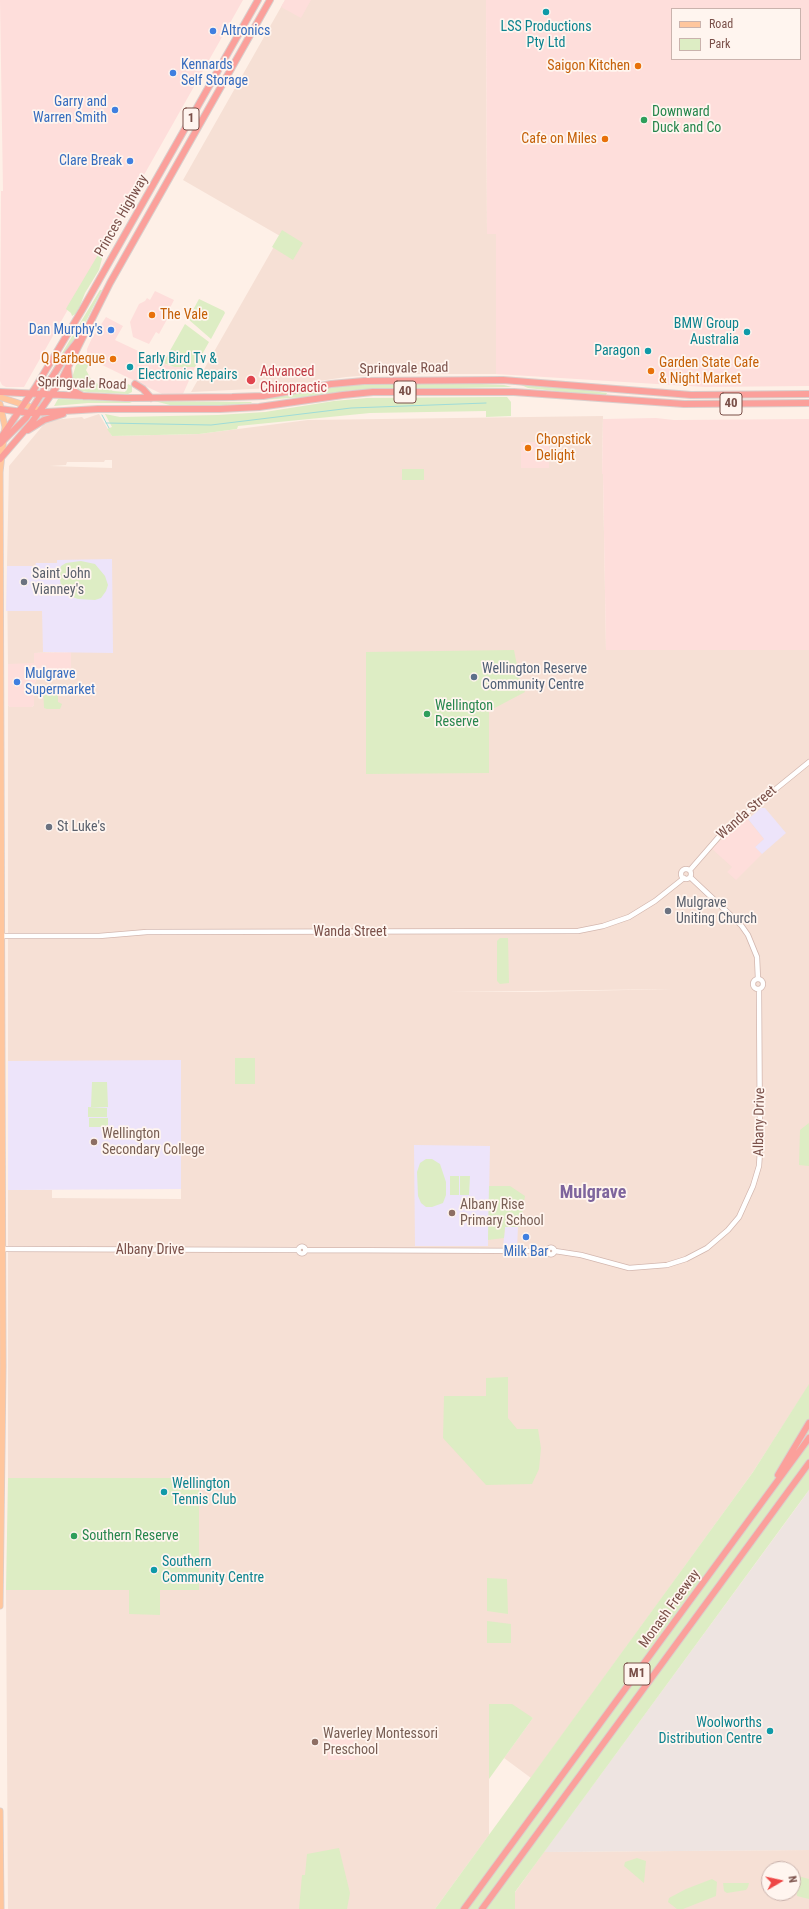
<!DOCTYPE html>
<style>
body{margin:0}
#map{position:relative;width:809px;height:1909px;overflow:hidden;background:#fef0e7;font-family:"Roboto Condensed",sans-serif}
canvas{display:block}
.legend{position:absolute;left:671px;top:8px;width:130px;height:52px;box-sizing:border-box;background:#fff5ef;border:1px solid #cab3ad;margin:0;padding:5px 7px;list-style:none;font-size:12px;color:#7a5049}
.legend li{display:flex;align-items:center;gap:8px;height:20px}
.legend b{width:20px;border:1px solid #cab3ad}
.north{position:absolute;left:761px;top:1861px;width:40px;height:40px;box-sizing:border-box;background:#fff5ef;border:1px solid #cab3ad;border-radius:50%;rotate:81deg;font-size:11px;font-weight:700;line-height:16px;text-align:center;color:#7a5049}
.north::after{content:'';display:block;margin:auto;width:14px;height:18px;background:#ee4746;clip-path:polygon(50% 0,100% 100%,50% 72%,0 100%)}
</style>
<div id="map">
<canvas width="809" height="1909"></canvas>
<ul class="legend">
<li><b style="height:5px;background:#ffc69d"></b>Road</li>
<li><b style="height:11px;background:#ddedc4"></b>Park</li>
</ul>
<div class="north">N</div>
</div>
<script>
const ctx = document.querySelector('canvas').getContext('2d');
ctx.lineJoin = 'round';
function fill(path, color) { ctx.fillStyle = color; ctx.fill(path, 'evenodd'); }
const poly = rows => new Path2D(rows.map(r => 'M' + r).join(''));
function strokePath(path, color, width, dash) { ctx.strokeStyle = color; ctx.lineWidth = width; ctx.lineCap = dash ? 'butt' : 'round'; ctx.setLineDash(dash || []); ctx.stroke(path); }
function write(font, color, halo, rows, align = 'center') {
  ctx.font = font + ' "Roboto Condensed",sans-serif'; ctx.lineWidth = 3.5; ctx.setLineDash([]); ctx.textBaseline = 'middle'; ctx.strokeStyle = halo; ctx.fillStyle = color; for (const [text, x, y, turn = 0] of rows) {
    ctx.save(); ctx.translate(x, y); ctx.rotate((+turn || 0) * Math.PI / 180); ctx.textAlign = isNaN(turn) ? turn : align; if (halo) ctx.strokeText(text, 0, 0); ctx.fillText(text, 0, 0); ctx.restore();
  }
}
fill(poly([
 [285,0,486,0,487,234,496,234,496,374,383,374,346,377,272,388,191,392,280,236,183,180],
 [99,414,112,436,199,434,308,420,603,416,602,474,603,474,606,650,809,650,809,1385,753,1472,531,1778,504,1758,533,1718,489,1704,489,1835,435,1909,8,1909,6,1590,199,1590,199,1478,8,1478,8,1190,52,1190,52,1198,181,1199,180,1061,8,1061,8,705,10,707,32,707,34,705,34,685,38,675,71,675,71,652,34,653,34,664,8,664,7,566,9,466,45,423,53,420,82,417,84,419],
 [105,460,112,460,112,468,50,466,66,465,67,462,104,462],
 [671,989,536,992,449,992,450,992],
 [809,1850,809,1909,503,1909,544,1852],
 [769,1869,793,1869,793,1893,769,1893]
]), '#f6e0d5');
fill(poly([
 [0,0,243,0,24,387,6,387,2,385,0,381,1,191,3,191],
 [285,0,311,0,301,18,281,7],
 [486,0,809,0,809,386,705,387,496,374,496,234,487,234],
 [672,9,800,9,800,59,672,59],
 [155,291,174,300,169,310,171,312,159,334,156,332,149,344,133,337,130,322,139,304,145,301,147,298,150,300],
 [106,317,123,326,115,340,170,366,195,367,183,394,164,395,98,363,87,354,87,349,92,338],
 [656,418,674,420,809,419,809,650,606,650,603,474,602,474,603,419],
 [521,442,549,442,549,468,521,468],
 [71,652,71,675,38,675,34,685,34,705,32,707,10,707,8,705,8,664,34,663,34,653],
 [745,816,764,839,755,847,762,854,736,880,727,872,732,867,712,849],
 [328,1733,350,1733,354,1735,355,1760,328,1760]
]), '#fededb');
fill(poly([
 [809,1490,809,1850,544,1852,799,1504]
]), '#eee4e1');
fill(poly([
 [112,559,113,653,43,652,42,611,6,611,7,566,35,566,36,563,57,563,57,560],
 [761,808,765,808,786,833,762,854,755,847,764,839,748,819],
 [181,1060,181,1189,8,1190,8,1061],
 [414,1145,490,1146,488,1246,415,1246],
 [505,1227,518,1227,517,1248,503,1248]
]), '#ede4fa');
fill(poly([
 [282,230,303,243,293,260,272,247],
 [102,248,103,255,99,270,85,293,77,313,72,316,71,313,66,309,67,307],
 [100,290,102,290,85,323,55,368,53,368],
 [199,299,224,311,225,313,211,339,188,319],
 [185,324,209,342,195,367,175,367,163,363],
 [82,360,89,364,86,370,92,381,113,391,125,392,128,387,127,386,128,384,132,386,132,392,128,394,88,392,79,391,73,387,71,378,72,378,76,365],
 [362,383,459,383,504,385,512,387,354,390,304,397,261,400,324,388],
 [521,383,554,386,607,393,606,395,602,396,528,388,521,385],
 [507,397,511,402,511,416,486,417,486,411,370,413,238,426,237,429,199,434,112,436,107,429,112,427,105,414,120,417,218,415,265,412,334,401,367,398],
 [58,399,127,401,132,403,88,403,54,406],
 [154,401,251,402,252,403,200,407,170,405],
 [402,469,424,469,424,480,402,480],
 [81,561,95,564,105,576,108,585,106,591,101,598,95,600,78,599,70,596,61,586,59,573,61,566,66,563],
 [514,650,520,681,525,692,489,711,489,773,366,774,366,652],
 [47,685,47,688,57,688,57,685,61,686,62,688,59,687,58,688,58,702,62,704,60,709,47,709,44,708,43,687],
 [500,938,508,938,509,983,500,984,497,981,497,941],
 [235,1058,255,1058,255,1084,235,1084],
 [92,1082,107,1082,108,1107,91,1107],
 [88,1107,107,1108,107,1117,88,1117],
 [89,1118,108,1118,108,1127,89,1127],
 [809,1123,809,1166,799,1165,800,1130],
 [426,1159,432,1159,440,1164,446,1182,446,1195,443,1203,432,1207,426,1207,421,1203,418,1196,417,1172,420,1163],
 [450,1176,459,1176,459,1195,450,1195],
 [460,1176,470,1176,469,1195,460,1195],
 [489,1186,510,1186,525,1196,520,1227,505,1227,504,1238,488,1240],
 [508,1377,508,1418,517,1429,538,1429,541,1448,539,1469,532,1484,486,1485,443,1438,444,1396,486,1396,486,1378],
 [809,1384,809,1490,515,1892,515,1909,435,1909,753,1472],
 [8,1478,199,1478,199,1590,160,1590,160,1615,129,1614,129,1590,6,1590],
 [487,1578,507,1579,508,1614,487,1611],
 [487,1621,511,1624,511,1643,487,1643],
 [489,1704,512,1704,533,1718,489,1779],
 [339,1848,350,1893,347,1909,299,1909,302,1875,305,1875,307,1854],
 [637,1858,646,1861,644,1883,624,1866,625,1862],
 [798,1876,809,1879,809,1899,797,1896,796,1878],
 [712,1879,717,1882,716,1896,683,1909,677,1909,668,1902,669,1898,686,1889],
 [723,1883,749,1883,748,1887,746,1890,727,1893,724,1891]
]), '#ddedc4');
strokePath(poly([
 [102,415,109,428],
 [106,423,211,425,351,408,486,403]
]), '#9fdcd8', 1);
const minor = poly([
 '681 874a5 5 0 1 1 10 0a5 5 0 1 1-10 0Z',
 [690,870,723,832,809,762],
 [690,877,741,925,748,935,757,957,758,979],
 [2,936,99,936,147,932,578,931,603,926,629,917,655,901,684,878],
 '753 984a5 5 0 1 1 10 0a5 5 0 1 1-10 0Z',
 '298.5 1250a3.5 3.5 0 1 1 7 0a3.5 3.5 0 1 1-7 0Z',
 '547.5 1251a3.5 3.5 0 1 1 7 0a3.5 3.5 0 1 1-7 0Z',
 [3,1249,298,1250],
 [305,1250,548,1251],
 [555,1251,581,1255,629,1268,667,1265,686,1259,707,1248,728,1230,739,1217,753,1186,759,1166,760,1151,759,989]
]);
const major = poly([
 [0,397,43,411],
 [0,404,5,427,0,472,3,1366,0,1606],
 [0,1811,1,1909]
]);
const highway = poly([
 [68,369,70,387,74,391,83,396],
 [135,384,143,389,151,398],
 [0,392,126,398,232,397,263,396,331,384,364,381,503,380,691,395,809,394],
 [0,409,30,413,98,409,220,409,259,407,343,395,373,392,514,392,684,404,809,403],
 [28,430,44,420,63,414],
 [0,439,35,388,82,310,258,0],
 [0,444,26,418,65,357,80,338],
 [0,459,32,422,62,379,110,283,270,0],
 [778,1475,809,1423],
 [464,1909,809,1438],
 [482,1909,809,1463]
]);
strokePath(minor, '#d3b7af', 6);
strokePath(major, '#dacecc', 7);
strokePath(highway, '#dacecc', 8);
strokePath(minor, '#fff', 4.5);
strokePath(major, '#ffc69d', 5.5);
strokePath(highway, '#fba09b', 6);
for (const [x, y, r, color] of [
 [546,12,4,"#0f9aa8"],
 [213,31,4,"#3f7fe0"],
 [638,66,4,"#e8710a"],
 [173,73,4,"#3f7fe0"],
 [115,110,4,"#3f7fe0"],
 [644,120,4,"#2e9e5b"],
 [605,139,4,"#e8710a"],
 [130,161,4,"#3f7fe0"],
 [152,315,4,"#e8710a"],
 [111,330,4,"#3f7fe0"],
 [747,332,4,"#0f9aa8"],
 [648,351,4,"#0f9aa8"],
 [113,359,4,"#e8710a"],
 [130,367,4,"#0f9aa8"],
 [651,371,4,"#e8710a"],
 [251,380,5,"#e0444e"],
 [528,448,4,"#e8710a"],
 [24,582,4,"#6b7280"],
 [474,677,4,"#5c6f8a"],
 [17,682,4,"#3f7fe0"],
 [427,714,4,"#2e9e5b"],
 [49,827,4,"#6b7280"],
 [668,911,4,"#6b7280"],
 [94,1142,4,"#8d6e63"],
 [452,1213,4,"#8d6e63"],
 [526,1237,4,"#3f7fe0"],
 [164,1492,4,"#0f9aa8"],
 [74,1536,4,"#2e9e5b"],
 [154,1570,4,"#0f9aa8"],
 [770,1731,4,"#0f9aa8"],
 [315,1742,4,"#8d6e63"]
]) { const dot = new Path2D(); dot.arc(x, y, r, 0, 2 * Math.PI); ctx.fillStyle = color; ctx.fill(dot); strokePath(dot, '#fff5ef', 1.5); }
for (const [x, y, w] of [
 [191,119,16],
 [405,392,22],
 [731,404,22],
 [637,1674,26]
]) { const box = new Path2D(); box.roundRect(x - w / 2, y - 11, w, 22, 3); ctx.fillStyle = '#fff5ef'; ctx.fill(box); strokePath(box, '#7a5049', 1); }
write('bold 13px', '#7a5049', null, [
 ["1",191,119],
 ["40",405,392],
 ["40",731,404],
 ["M1",637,1674]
]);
write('14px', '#0d838f', '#fff5ef', [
 ["LSS Productions",546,27,"center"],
 ["Pty Ltd",546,43,"center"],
 ["BMW Group",739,324],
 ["Australia",739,340],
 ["Paragon",640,351],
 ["Early Bird Tv &",138,359,"left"],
 ["Electronic Repairs",138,375,"left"],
 ["Wellington",172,1484,"left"],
 ["Tennis Club",172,1500,"left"],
 ["Southern",162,1562,"left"],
 ["Community Centre",162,1578,"left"],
 ["Woolworths",762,1723],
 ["Distribution Centre",762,1739]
], 'right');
write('14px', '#366cbe', '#fff5ef', [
 ["Altronics",221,31],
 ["Kennards",181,65],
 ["Self Storage",181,81],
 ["Garry and",107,102,"right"],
 ["Warren Smith",107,118,"right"],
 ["Clare Break",122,161,"right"],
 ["Dan Murphy's",103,330,"right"],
 ["Mulgrave",25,674],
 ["Supermarket",25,690],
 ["Milk Bar",526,1252,"center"]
], 'left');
write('14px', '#c56008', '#fff5ef', [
 ["Saigon Kitchen",630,66],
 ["Cafe on Miles",597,139],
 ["The Vale",160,315,"left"],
 ["Q Barbeque",105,359],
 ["Garden State Cafe",659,363,"left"],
 ["& Night Market",659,379,"left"],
 ["Chopstick",536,440,"left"],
 ["Delight",536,456,"left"]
], 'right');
write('14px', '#27864d', '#fff5ef', [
 ["Downward",652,112],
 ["Duck and Co",652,128],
 ["Wellington",435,706],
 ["Reserve",435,722],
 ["Southern Reserve",82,1536]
], 'left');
write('14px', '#7a5049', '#fff5ef', [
 ["Princes Highway",122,216,-60],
 ["Springvale Road",404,369,-1],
 ["Springvale Road",82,384,2],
 ["Wanda Street",747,813,-41],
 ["Wanda Street",350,932],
 ["Albany Drive",760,1122,-89],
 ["Albany Drive",150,1250],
 ["Monash Freeway",670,1609,-54]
]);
write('14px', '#be3a42', '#fff5ef', [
 ["Advanced",260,372],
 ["Chiropractic",260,388]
], 'left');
write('14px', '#5b616d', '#fff5ef', [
 ["Saint John",32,574],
 ["Vianney's",32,590],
 ["St Luke's",57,827],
 ["Mulgrave",676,903],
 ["Uniting Church",676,919]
], 'left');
write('14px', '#4e5e75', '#fff5ef', [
 ["Wellington Reserve",482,669],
 ["Community Centre",482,685]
], 'left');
write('14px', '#785e54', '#fff5ef', [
 ["Wellington",102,1134],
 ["Secondary College",102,1150],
 ["Albany Rise",460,1205],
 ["Primary School",460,1221],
 ["Waverley Montessori",323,1734],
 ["Preschool",323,1750]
], 'left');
write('bold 18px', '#7e659d', '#fff5ef', [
 ["Mulgrave",593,1193]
]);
</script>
